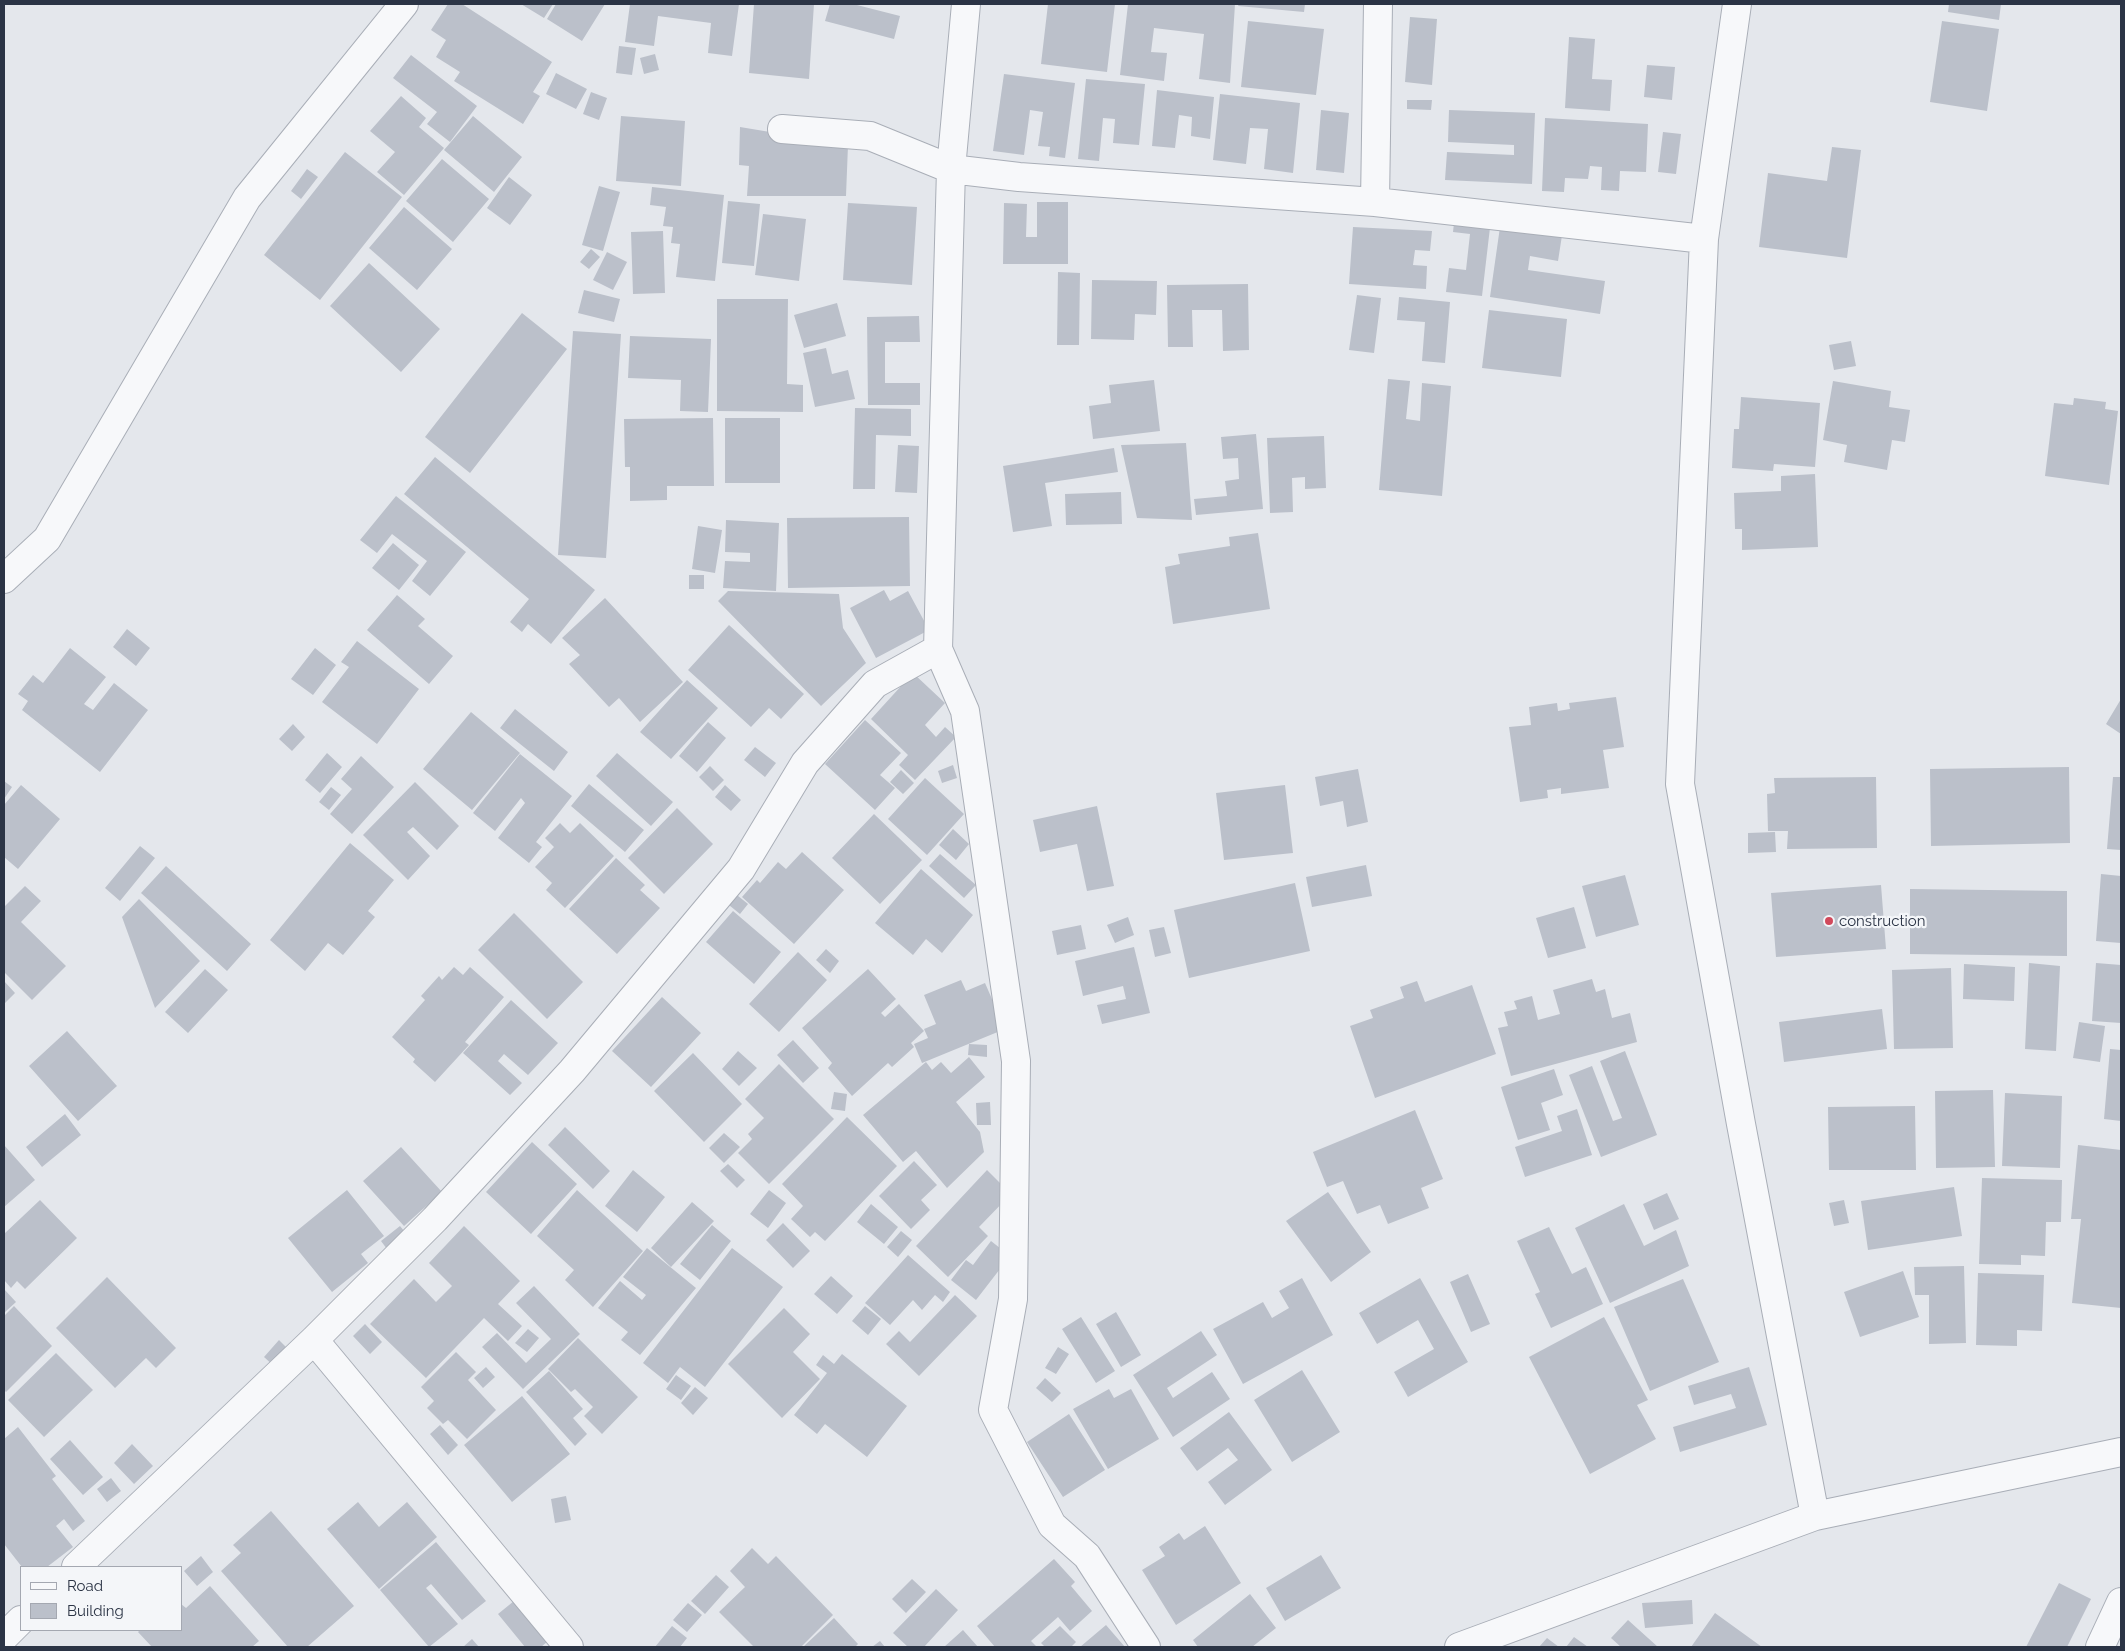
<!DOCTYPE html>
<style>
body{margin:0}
#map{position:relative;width:2125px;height:1651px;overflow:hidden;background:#e4e7ec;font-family:Raleway,sans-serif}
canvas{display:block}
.frame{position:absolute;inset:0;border:5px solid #2b3445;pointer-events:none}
.legend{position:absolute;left:20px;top:1566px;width:162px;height:65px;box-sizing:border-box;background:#f4f6f9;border:1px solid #a4a8b1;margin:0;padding:6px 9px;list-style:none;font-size:15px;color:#2b3445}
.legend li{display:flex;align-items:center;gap:10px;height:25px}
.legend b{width:25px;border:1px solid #a4a8b1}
</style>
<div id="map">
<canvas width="2125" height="1651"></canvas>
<div class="frame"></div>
<ul class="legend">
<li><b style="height:6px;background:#f7f8fa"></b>Road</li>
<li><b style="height:14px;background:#bbc0ca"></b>Building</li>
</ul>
</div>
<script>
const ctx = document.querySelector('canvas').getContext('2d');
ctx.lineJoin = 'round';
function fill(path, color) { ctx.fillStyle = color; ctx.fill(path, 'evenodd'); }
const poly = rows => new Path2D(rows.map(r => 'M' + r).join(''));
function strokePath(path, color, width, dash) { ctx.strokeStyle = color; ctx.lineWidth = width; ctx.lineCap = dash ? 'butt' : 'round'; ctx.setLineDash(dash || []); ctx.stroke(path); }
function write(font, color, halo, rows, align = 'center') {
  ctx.font = font + ' Raleway,sans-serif'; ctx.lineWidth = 4.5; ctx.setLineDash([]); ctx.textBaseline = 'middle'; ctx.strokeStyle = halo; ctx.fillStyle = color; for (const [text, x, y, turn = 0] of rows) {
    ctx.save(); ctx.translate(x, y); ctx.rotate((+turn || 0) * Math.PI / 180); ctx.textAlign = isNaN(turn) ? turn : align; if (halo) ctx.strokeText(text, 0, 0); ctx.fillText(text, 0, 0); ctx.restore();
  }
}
fill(poly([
 [448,4,462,4,552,62,533,92,540,96,523,124,454,81,460,72,436,57,446,40,431,30],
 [521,4,553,4,544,18],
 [556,4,605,4,582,41,547,19],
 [630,4,739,4,732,56,708,53,711,23,658,16,654,46,625,42],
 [754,4,814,4,809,79,749,73],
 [830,4,853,4,900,16,894,39,825,21],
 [1048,4,1115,4,1107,72,1041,64],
 [1128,4,1235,4,1230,83,1199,79,1204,34,1154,28,1151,52,1167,53,1164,81,1120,75],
 [1239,4,1305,4,1304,12,1238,6],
 [1949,4,2001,4,1999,20,1948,12],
 [1410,17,1437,19,1432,85,1405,82],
 [1248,21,1324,29,1316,95,1241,87],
 [1942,21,1999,29,1987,111,1930,102],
 [1569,37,1595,39,1592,79,1612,80,1610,111,1565,108],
 [619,46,636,48,632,75,616,73],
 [655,54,659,70,644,74,640,58],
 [411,55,477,106,450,142,427,124,437,112,393,78],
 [1647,65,1675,67,1672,100,1644,97],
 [556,73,587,89,576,109,546,94],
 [1004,74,1075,83,1065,158,1049,156,1050,147,1038,146,1043,112,1030,110,1024,155,993,151],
 [1086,79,1145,84,1139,145,1113,143,1115,119,1103,118,1099,161,1078,159],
 [1157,90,1214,97,1210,139,1191,136,1192,117,1179,115,1175,148,1152,146],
 [591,92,607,98,599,120,583,114],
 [1220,94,1300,103,1293,173,1264,169,1268,129,1250,128,1246,164,1213,160],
 [401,96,426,118,419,127,444,148,404,195,377,172,395,152,370,131],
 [1407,100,1432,100,1431,110,1407,109],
 [1321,110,1349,113,1344,173,1316,170],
 [1449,110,1535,113,1532,184,1445,180,1447,152,1514,155,1514,145,1448,142],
 [473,116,522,157,494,192,444,150],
 [621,116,685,121,681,186,616,181],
 [1545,118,1648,124,1646,172,1620,171,1619,191,1601,190,1602,167,1590,166,1588,179,1565,178,1564,192,1542,191],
 [740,127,848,145,846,196,747,196,749,166,739,165],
 [1663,132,1681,134,1676,174,1658,172],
 [1832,147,1861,150,1847,258,1759,247,1768,173,1827,181],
 [345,152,402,197,320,300,264,255],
 [442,159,489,199,453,242,406,201],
 [307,169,318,177,301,199,291,191],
 [509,177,532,195,510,225,487,208],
 [599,186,620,192,603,251,582,245],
 [652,187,724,195,715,281,676,277,680,244,671,243,673,227,663,226,666,207,650,205],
 [728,201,760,204,754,266,722,263],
 [1037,202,1068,202,1068,264,1003,264,1004,203,1027,204,1026,237,1037,237],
 [848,203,917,207,912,285,843,280],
 [404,207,452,249,417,290,369,248],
 [763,214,806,219,799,281,755,275],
 [1455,214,1491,219,1482,296,1446,292,1449,268,1466,270,1470,234,1453,232],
 [1501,220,1563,229,1558,261,1530,256,1528,270,1605,281,1600,314,1490,297],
 [1353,227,1432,231,1430,251,1415,250,1413,265,1427,266,1426,289,1349,284],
 [663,231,665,293,633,294,631,232],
 [591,249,600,257,589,269,580,262],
 [607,252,627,262,613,290,593,280],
 [369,263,440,329,401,372,330,306],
 [1058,272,1080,273,1079,345,1057,345],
 [1092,280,1157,281,1156,315,1135,314,1134,340,1091,339],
 [1248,284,1249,350,1223,351,1222,310,1192,310,1193,347,1168,347,1167,285],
 [584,290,620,299,614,322,578,313],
 [1357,295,1381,298,1374,353,1349,350],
 [1399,297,1450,302,1445,363,1422,361,1425,322,1397,320],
 [717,299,788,299,787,384,803,385,803,412,717,411],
 [837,303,846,336,804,348,794,315],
 [1489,310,1567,319,1561,377,1482,368],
 [522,313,567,349,470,473,425,437],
 [919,316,920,342,885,342,885,383,920,383,920,405,868,405,867,317],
 [573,331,621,334,606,558,558,555],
 [630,336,711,339,708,412,680,411,681,380,628,378],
 [1851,341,1856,366,1834,370,1829,345],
 [826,348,832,374,848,370,855,399,815,407,803,353],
 [1388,379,1410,381,1406,419,1420,421,1422,383,1451,386,1442,496,1379,490],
 [1154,380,1160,431,1093,439,1089,406,1111,403,1109,385],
 [1833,381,1891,391,1889,407,1910,410,1905,442,1892,440,1887,470,1844,462,1847,445,1823,440],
 [1741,397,1820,403,1815,467,1774,464,1773,471,1732,468,1734,429,1739,429],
 [2074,398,2106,402,2105,409,2118,411,2109,485,2045,476,2054,403,2073,405],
 [855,408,911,409,911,436,876,435,875,489,853,489],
 [713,418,714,486,667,486,667,500,630,501,630,467,625,467,624,419],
 [725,418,780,418,780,483,725,483],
 [1256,434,1263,509,1196,515,1194,499,1227,496,1225,481,1239,479,1238,458,1223,459,1221,437],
 [1324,436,1326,488,1305,489,1305,477,1292,478,1293,512,1270,513,1267,438],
 [1186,443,1192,520,1137,518,1121,445],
 [898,445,919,446,917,493,895,492],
 [1114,448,1118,472,1045,483,1052,526,1013,532,1003,466],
 [435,457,595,590,551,644,528,624,522,632,510,622,529,599,404,494],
 [1815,474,1818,547,1742,550,1742,529,1735,529,1734,493,1781,491,1781,476],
 [1121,492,1122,524,1066,525,1065,494],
 [396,496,466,552,430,596,412,581,427,561,392,534,377,553,360,540],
 [909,517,910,586,788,588,787,518],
 [726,520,779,523,776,591,723,588,725,561,750,562,750,553,725,552],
 [698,526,722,530,715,573,692,569],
 [1258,533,1270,609,1173,624,1165,567,1180,564,1178,554,1230,546,1229,537],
 [393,543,419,565,399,590,372,568],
 [689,575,704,575,704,589,689,589],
 [884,590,890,601,908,591,929,630,876,658,850,608],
 [728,591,839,594,843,628,866,663,821,706,718,601],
 [397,595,425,619,418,626,453,656,429,684,367,630],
 [605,598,683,682,640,722,619,698,609,707,569,664,580,655,562,638],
 [729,625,804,694,781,719,769,708,751,727,688,670],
 [127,629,150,648,136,666,113,647],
 [357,641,419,689,377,744,322,702,349,667,341,662],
 [70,648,106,677,84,704,93,710,114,683,148,710,100,772,22,710,28,701,18,694,33,675,43,683],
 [315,648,336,665,313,695,291,679],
 [913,673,945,703,925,725,936,737,945,727,956,737,915,780,899,765,908,755,871,719],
 [687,680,718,708,671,759,640,732],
 [1616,697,1624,747,1603,750,1609,788,1561,794,1561,788,1547,790,1548,798,1520,802,1509,727,1531,725,1529,707,1557,703,1558,711,1570,709,1569,703],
 [2121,699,2121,734,2106,724],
 [515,709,568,752,554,771,500,728],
 [471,712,520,753,472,810,423,769],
 [865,720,901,753,880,775,895,788,875,810,825,764],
 [708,722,726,738,697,772,679,756],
 [293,724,305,737,292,751,279,739],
 [755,747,776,763,765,777,744,760],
 [327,753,342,767,320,793,305,780],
 [617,753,673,802,651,826,596,776],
 [520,754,572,796,536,842,542,847,529,863,498,838,525,803,521,798,495,831,473,813],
 [361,756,394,787,352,834,330,814,352,789,341,779],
 [953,765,957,778,942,783,938,771],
 [710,766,724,780,713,791,699,777],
 [2069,767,2070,843,1931,846,1930,769],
 [1358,769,1368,822,1347,827,1343,801,1320,806,1315,777],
 [901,770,914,783,903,794,890,782],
 [1876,777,1877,848,1787,849,1788,831,1768,831,1767,794,1775,793,1774,778],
 [2113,777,2121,777,2121,850,2107,849],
 [925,778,964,814,927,855,888,819],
 [4,781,12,787,4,799],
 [415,782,459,826,437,850,413,827,407,832,430,856,408,880,363,835],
 [589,784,644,830,625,852,571,806],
 [21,785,60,819,18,869,4,857,4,805],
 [725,785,741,800,731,811,715,797],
 [1285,785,1293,853,1224,860,1216,793],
 [331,787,341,795,329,810,319,802],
 [1097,806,1114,886,1087,891,1077,844,1040,852,1033,820],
 [677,808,713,844,664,894,628,858],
 [874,814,922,860,880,904,832,858],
 [560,823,570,833,580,823,614,856,565,908,546,890,552,883,535,867,554,847,545,838],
 [953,829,969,844,956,860,939,845],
 [1775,832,1776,852,1748,853,1748,833],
 [350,843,394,880,368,911,375,917,343,955,328,943,305,971,270,940],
 [140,846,155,858,120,901,105,888],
 [802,852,844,890,794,944,742,897,757,880,760,883,778,862,786,869],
 [940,854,976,885,964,898,929,866],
 [616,858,645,885,640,890,660,908,617,954,569,909],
 [1366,865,1372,896,1312,907,1306,877],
 [166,866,251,944,227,971,141,893],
 [921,869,973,915,942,953,926,939,913,955,875,923],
 [2101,874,2121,876,2121,943,2096,941],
 [1625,875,1639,925,1596,937,1582,886],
 [1295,883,1310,951,1189,978,1174,910],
 [1881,885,1886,949,1776,957,1771,893],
 [25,886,41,901,21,922,66,966,32,1000,4,972,4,907],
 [1910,889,2067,891,2067,956,1910,954],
 [732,891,748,904,740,914,724,901],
 [139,899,200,961,155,1008,122,917],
 [1574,907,1586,948,1548,958,1536,918],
 [733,911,781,952,754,984,706,942],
 [514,913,583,982,547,1019,478,950],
 [1128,917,1134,935,1115,943,1107,925],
 [1081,925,1086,949,1057,955,1052,931],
 [1164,927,1171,953,1155,957,1149,930],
 [1134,947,1150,1013,1102,1024,1097,1005,1126,999,1123,986,1083,996,1075,961],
 [826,949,839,961,830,973,816,960],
 [798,952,827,980,779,1032,749,1004],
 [2029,963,2060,966,2056,1051,2025,1049],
 [2096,963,2121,965,2121,1023,2092,1021],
 [1964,964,2015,967,2014,1001,1963,999],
 [454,967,463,975,470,967,504,997,465,1042,469,1045,435,1082,413,1062,415,1059,392,1037,425,1000,421,996,439,976,442,980],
 [1951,968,1953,1048,1894,1049,1892,970],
 [205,969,228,990,188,1033,165,1012],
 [868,969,896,999,881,1013,885,1017,899,1004,924,1031,911,1043,914,1047,892,1067,888,1063,852,1096,828,1068,832,1063,802,1028],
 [1592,979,1596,992,1605,989,1612,1018,1630,1013,1637,1042,1511,1076,1498,1028,1508,1026,1504,1012,1517,1009,1514,1001,1532,996,1538,1020,1560,1014,1553,990],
 [961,980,966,991,985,983,1005,1029,922,1063,914,1044,928,1038,924,1029,936,1024,924,995],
 [4,981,15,993,4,1004],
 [1417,981,1425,1002,1472,985,1496,1054,1375,1098,1350,1026,1373,1018,1370,1010,1404,998,1400,987],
 [662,997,701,1033,651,1087,612,1051],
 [511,1000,558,1043,528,1075,504,1054,498,1061,522,1083,510,1095,463,1053],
 [1882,1009,1887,1049,1784,1062,1779,1022],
 [2079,1022,2105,1026,2100,1062,2073,1058],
 [67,1031,117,1086,78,1121,29,1066],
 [793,1040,819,1068,803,1083,777,1055],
 [969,1044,987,1045,987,1057,968,1055],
 [2110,1049,2121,1050,2121,1121,2104,1119],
 [738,1051,757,1068,739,1086,722,1069],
 [1625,1051,1657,1135,1601,1157,1569,1075,1592,1066,1613,1121,1622,1118,1600,1061],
 [693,1053,742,1104,704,1142,654,1091],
 [969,1057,985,1077,956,1102,980,1132,984,1152,947,1188,916,1151,903,1162,863,1115,926,1062,932,1070,941,1062,951,1073],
 [779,1064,834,1119,769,1184,738,1153,752,1139,748,1134,764,1118,745,1099],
 [1554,1069,1563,1095,1541,1103,1550,1130,1518,1140,1501,1087],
 [1993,1090,1995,1167,1936,1168,1935,1091],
 [834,1092,847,1094,845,1111,831,1109],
 [2005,1093,2062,1096,2060,1168,2002,1166],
 [990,1102,991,1125,977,1125,976,1103],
 [1915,1106,1916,1170,1829,1170,1828,1107],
 [1577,1109,1592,1155,1525,1177,1515,1147,1562,1131,1557,1116],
 [1415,1110,1443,1179,1421,1188,1429,1208,1388,1224,1380,1205,1357,1214,1343,1181,1327,1187,1313,1152],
 [65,1114,81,1135,42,1167,26,1147],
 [847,1117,897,1166,825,1241,815,1232,810,1237,791,1219,803,1206,782,1184],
 [565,1127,610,1171,593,1189,548,1145],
 [724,1133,740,1147,724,1163,709,1148],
 [532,1142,577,1184,531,1234,486,1192],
 [4,1145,35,1180,4,1207],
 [2078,1145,2121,1150,2121,1308,2072,1303,2081,1219,2071,1219],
 [401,1147,442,1192,404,1226,363,1181],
 [914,1161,937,1185,921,1200,930,1210,911,1229,879,1196],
 [728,1164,745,1180,737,1188,720,1171],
 [633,1170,665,1197,637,1232,605,1206],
 [987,1170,1011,1194,979,1227,988,1236,948,1277,916,1246],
 [1982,1178,2062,1180,2061,1222,2046,1222,2045,1256,2021,1255,2021,1265,1979,1264],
 [1954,1187,1962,1236,1868,1250,1861,1201],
 [347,1190,384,1236,361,1254,368,1263,332,1292,288,1238],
 [577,1190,643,1251,593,1307,565,1280,574,1270,537,1236],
 [769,1190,786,1203,768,1228,750,1214],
 [1328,1192,1371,1252,1331,1282,1286,1221],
 [1667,1193,1679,1219,1654,1230,1643,1204],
 [40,1200,77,1238,25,1289,17,1281,11,1288,4,1280,4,1234],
 [1844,1200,1849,1223,1834,1226,1829,1203],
 [692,1202,714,1221,671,1267,651,1248],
 [871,1204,898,1227,884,1244,857,1222],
 [1624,1204,1644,1246,1676,1230,1689,1266,1610,1303,1575,1228],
 [783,1223,810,1251,793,1268,766,1240],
 [712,1225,731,1241,700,1280,680,1264],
 [400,1226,409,1237,390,1253,381,1241],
 [464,1226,520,1281,498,1304,522,1326,508,1341,484,1318,426,1378,370,1324,414,1279,436,1302,452,1286,429,1263],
 [1549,1227,1572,1274,1586,1267,1603,1304,1551,1328,1535,1294,1540,1292,1517,1241],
 [901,1231,912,1240,898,1257,887,1247],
 [991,1241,1010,1256,976,1300,951,1280,966,1260,973,1265],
 [647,1248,696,1288,640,1355,621,1340,628,1332,598,1308,620,1281,642,1300,646,1295,623,1277],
 [732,1248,783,1287,705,1387,680,1367,668,1383,643,1363],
 [908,1255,950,1292,943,1302,935,1295,922,1310,913,1300,890,1325,865,1303],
 [1964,1266,1966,1343,1929,1344,1929,1295,1915,1295,1914,1267],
 [1903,1271,1919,1317,1860,1337,1844,1292],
 [1978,1273,2044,1275,2042,1331,2017,1330,2017,1346,1976,1345],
 [1468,1274,1490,1324,1471,1332,1450,1282],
 [831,1276,853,1296,837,1314,814,1294],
 [107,1277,176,1348,156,1368,146,1358,115,1388,56,1328],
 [1302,1278,1333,1335,1243,1384,1213,1329,1263,1302,1272,1318,1289,1308,1279,1291],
 [1420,1278,1468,1362,1408,1397,1394,1372,1434,1349,1418,1320,1377,1344,1359,1313],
 [1683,1279,1719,1362,1650,1391,1614,1307],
 [534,1286,580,1334,523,1389,482,1347,497,1333,526,1363,551,1339,516,1303],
 [4,1289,16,1302,4,1313],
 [955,1295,977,1316,919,1376,886,1344,899,1331,910,1342],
 [14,1306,52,1346,6,1392,4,1390,4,1316],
 [865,1306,881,1319,868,1335,852,1321],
 [784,1308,810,1334,793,1352,820,1379,782,1418,728,1364],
 [1116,1312,1141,1355,1121,1367,1096,1324],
 [1081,1317,1115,1371,1096,1383,1062,1329],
 [1604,1317,1648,1400,1637,1405,1656,1439,1590,1474,1529,1357],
 [365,1324,382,1342,370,1354,353,1336],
 [528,1329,539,1338,527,1352,515,1343],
 [1201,1331,1217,1355,1167,1388,1173,1398,1212,1372,1230,1399,1173,1437,1133,1375],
 [578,1338,638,1397,602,1434,584,1416,593,1407,575,1389,571,1392,548,1369],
 [279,1340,290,1351,275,1367,264,1357],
 [1058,1347,1069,1354,1056,1374,1045,1368],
 [456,1352,476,1372,468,1380,496,1410,467,1439,448,1420,443,1424,427,1408,434,1401,421,1387],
 [56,1353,93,1390,44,1437,8,1400],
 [842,1354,907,1406,867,1457,825,1424,817,1434,794,1415,827,1373,816,1365,823,1355,834,1364],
 [486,1367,495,1377,483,1388,474,1378],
 [1749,1367,1767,1425,1680,1452,1673,1427,1736,1408,1731,1394,1694,1405,1688,1386],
 [1302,1370,1340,1432,1292,1462,1254,1400],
 [549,1371,583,1409,573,1418,587,1434,575,1446,526,1392],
 [676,1375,691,1386,681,1400,666,1389],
 [1045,1378,1061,1393,1052,1402,1036,1388],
 [695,1387,708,1398,693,1415,681,1403],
 [1109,1389,1114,1398,1131,1389,1159,1439,1108,1469,1073,1409],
 [522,1396,570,1454,512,1502,464,1445],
 [1229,1412,1272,1470,1225,1505,1208,1482,1238,1460,1228,1448,1197,1471,1180,1448],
 [1069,1414,1105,1470,1063,1497,1027,1442],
 [440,1425,458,1445,448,1455,430,1434],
 [18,1427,56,1476,52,1479,85,1521,73,1531,64,1519,56,1526,73,1547,47,1567,22,1567,4,1544,4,1439],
 [70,1440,103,1477,83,1495,50,1459],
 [132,1444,153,1466,134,1484,114,1463],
 [111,1478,121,1491,107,1502,97,1489],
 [566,1496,571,1520,555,1523,551,1499],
 [358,1502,379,1527,407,1502,437,1537,379,1589,327,1529],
 [271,1511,354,1606,307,1647,288,1647,221,1571,241,1553,233,1545],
 [1205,1526,1241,1583,1176,1625,1142,1570,1165,1556,1159,1547,1179,1533,1184,1540],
 [436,1542,486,1601,462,1620,431,1584,426,1588,458,1624,429,1647,380,1590],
 [752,1548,768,1564,776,1556,833,1615,801,1647,754,1647,719,1612,745,1587,730,1571],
 [1321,1555,1341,1588,1285,1621,1266,1588],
 [201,1556,213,1572,197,1586,184,1571],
 [1054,1559,1075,1582,1071,1586,1092,1611,1070,1631,1058,1617,1031,1641,1037,1647,995,1647,977,1626],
 [716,1575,729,1587,705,1614,691,1601],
 [912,1579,926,1592,906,1613,892,1599],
 [2059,1583,2091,1599,2067,1647,2026,1647],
 [210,1586,259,1641,252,1647,152,1647,138,1632,140,1630,181,1630,181,1604,186,1608],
 [936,1589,958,1610,924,1647,908,1647,893,1633],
 [1250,1594,1276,1628,1252,1647,1198,1647,1193,1640],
 [1692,1600,1693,1624,1645,1628,1642,1603],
 [514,1601,547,1642,541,1647,525,1647,498,1614],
 [688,1603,702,1615,687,1632,673,1620],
 [1715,1613,1762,1647,1691,1647],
 [834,1618,858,1644,855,1647,803,1647],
 [1628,1620,1658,1647,1621,1647,1611,1638],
 [1106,1625,1125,1647,1080,1647],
 [672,1626,687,1638,680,1647,655,1647],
 [1060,1626,1076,1642,1071,1647,1045,1647,1041,1643],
 [963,1630,978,1647,944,1647],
 [1574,1637,1588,1647,1566,1647],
 [1547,1638,1559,1647,1539,1647],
 [472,1639,479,1647,463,1647],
 [880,1641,885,1647,872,1647]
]), '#bbc0ca');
const street = poly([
 [966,4,951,169,938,649,965,711,1016,1061,1013,1299,993,1410,1052,1525,1087,1556,1146,1647],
 [1737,4,1704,239,1680,784,1741,1124,1815,1516],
 [782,129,870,136,951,169,1019,177,1375,202,1704,239],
 [1375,202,1378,4],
 [4,579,47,539,247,198,404,4],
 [314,1340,569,1647],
 [76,1567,314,1340,435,1219,572,1071,741,869,805,763,875,684,938,649],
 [4,1637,21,1620],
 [1459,1647,1815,1516,2121,1452],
 [2100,1647,2121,1602]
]);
strokePath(street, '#a9aeb7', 30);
strokePath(street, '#f7f8fa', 28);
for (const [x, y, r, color] of [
 [1829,921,5,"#d1495b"]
]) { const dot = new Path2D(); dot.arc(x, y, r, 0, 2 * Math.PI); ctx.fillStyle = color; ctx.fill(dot); strokePath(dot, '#f4f6f9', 2); }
write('15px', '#2b3445', '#f4f6f9', [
 ["construction",1839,921]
], 'left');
</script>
